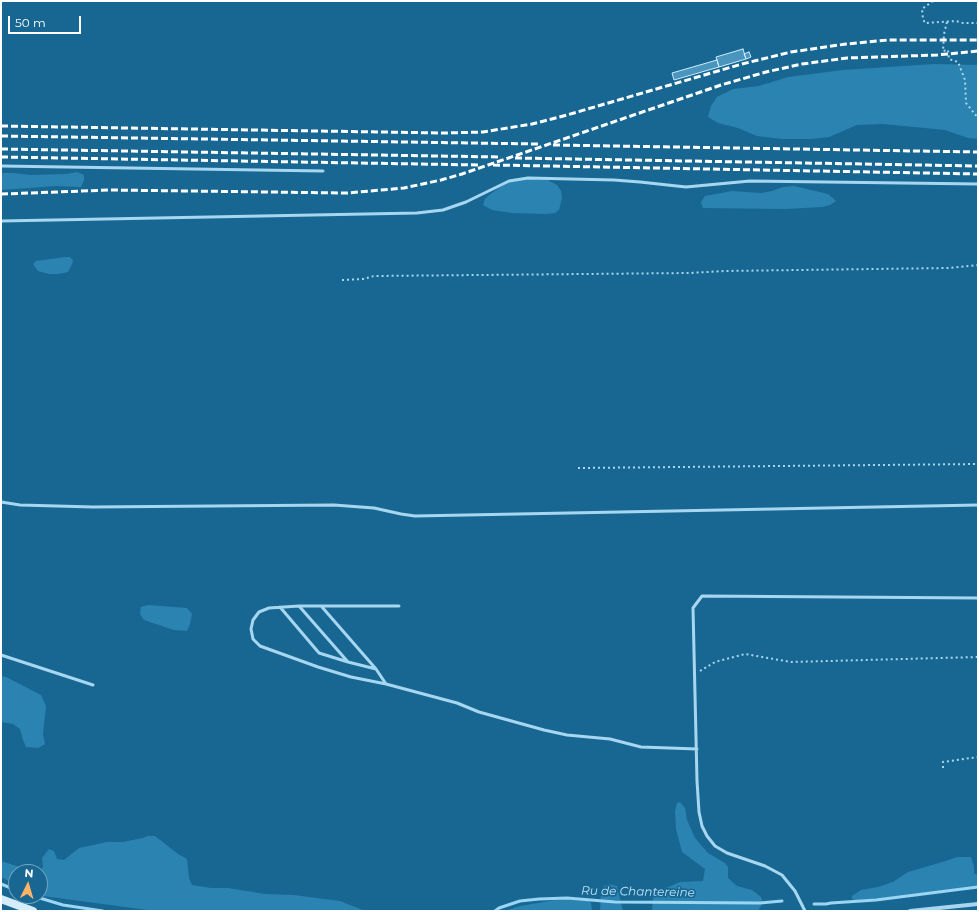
<!DOCTYPE html>
<style>
body{margin:0}
#map{position:relative;width:979px;height:912px;overflow:hidden;background:#186793;font-family:Montserrat,sans-serif}
canvas{display:block}
.frame{position:absolute;inset:0;border:2px solid #fff;pointer-events:none}
.north{position:absolute;left:8px;top:864px;width:40px;height:40px;box-sizing:border-box;background:#186793;border:1px solid #74a4be;border-radius:50%;rotate:5deg;font-size:11px;font-weight:700;line-height:16px;text-align:center;color:#fff}
.north::after{content:'';display:block;margin:auto;width:14px;height:18px;background:#ffb366;clip-path:polygon(50% 0,100% 100%,50% 72%,0 100%)}
.scale{position:absolute;left:8px;top:16px;width:73px;height:18px;box-sizing:border-box;border:2px solid #fff;border-top:0;padding-left:5px;font-size:12px;line-height:14px;white-space:nowrap;color:#fff;-webkit-text-stroke:3px #186793;paint-order:stroke}
</style>
<div id="map">
<canvas width="979" height="912"></canvas>
<div class="frame"></div>
<div class="north">N</div>
<div class="scale">50 m</div>
</div>
<script>
const ctx = document.querySelector('canvas').getContext('2d');
ctx.lineJoin = 'round';
function fill(path, color) { ctx.fillStyle = color; ctx.fill(path, 'evenodd'); }
const poly = rows => new Path2D(rows.map(r => 'M' + r).join(''));
function strokePath(path, color, width, dash) { ctx.strokeStyle = color; ctx.lineWidth = width; ctx.lineCap = dash ? 'butt' : 'round'; ctx.setLineDash(dash || []); ctx.stroke(path); }
function write(font, color, halo, rows, align = 'center') {
  ctx.font = font + ' Montserrat,sans-serif'; ctx.lineWidth = 3.5; ctx.setLineDash([]); ctx.textBaseline = 'middle'; ctx.strokeStyle = halo; ctx.fillStyle = color; for (const [text, x, y, turn = 0] of rows) {
    ctx.save(); ctx.translate(x, y); ctx.rotate((+turn || 0) * Math.PI / 180); ctx.textAlign = isNaN(turn) ? turn : align; if (halo) ctx.strokeText(text, 0, 0); ctx.fillText(text, 0, 0); ctx.restore();
  }
}
fill(poly([
 [934,64,978,65,978,139,968,138,945,130,883,124,857,125,829,137,811,139,782,139,757,136,738,128,718,123,708,117,711,106,717,97,733,89,759,86,788,77,843,70],
 [77,172,84,175,84,180,81,187,56,186,1,190,1,173,13,173,31,175,67,174],
 [518,179,546,179,557,185,561,191,562,198,559,210,555,213,546,214,512,213,492,210,483,205,485,199,488,196,507,182],
 [794,186,828,194,836,201,830,205,822,207,786,209,703,208,701,202,705,196,732,191,761,193,772,191,783,187],
 [65,257,70,257,73,260,72,264,68,272,58,274,49,274,38,271,33,264,36,261],
 [148,605,187,608,192,614,190,624,187,631,174,630,144,620,140,614,141,607],
 [1,676,6,677,41,695,46,706,43,734,45,744,38,748,26,747,23,740,20,729,13,724,1,722],
 [680,802,685,808,687,820,695,838,708,853,725,863,728,867,728,878,737,886,752,890,761,897,762,899,761,906,758,911,652,911,653,897,664,889,680,882,703,881,705,869,682,852,676,829,675,811,677,803],
 [147,836,155,836,178,854,187,859,189,878,192,885,211,888,228,888,265,894,294,895,340,901,365,911,155,911,43,896,40,895,40,872,16,872,16,885,1,877,1,861,23,868,41,871,43,866,42,858,49,849,54,851,57,859,64,860,79,848,107,842,123,842,143,838],
 [957,857,971,857,974,866,974,873,977,875,978,874,978,887,876,900,858,901,852,899,852,896,861,890,878,887,893,882,908,872,949,860],
 [609,884,617,886,623,911,600,911,601,893,603,887],
 [567,898,589,900,591,903,592,910,589,911,505,911,520,906]
]), '#2a83b1');
strokePath(poly([
 [1,884,16,890],
 [33,896,63,905,103,911],
 [814,904,826,904,831,903,876,900,978,887],
 [495,911,499,908,520,901,539,899,567,898,615,902,760,903,782,901]
]), '#9ad5f3', 3);
const building = poly([
 [743,49,746,59,719,67,716,57,743,49],
 [749,52,751,57,746,59,744,54,749,52],
 [717,60,719,67,674,80,672,73,717,60]
]);
fill(building, '#4995bd');
strokePath(building, '#ceecfb', 1);
strokePath(poly([
 [933,1,922,9,923,19,925,23,956,21,963,23,978,23],
 [947,22,944,34,943,51,948,50,949,59,958,62,965,80,966,103,978,118],
 [342,280,363,279,374,276,690,273,724,271,948,268,978,265],
 [578,468,978,464],
 [1,515,1,521],
 [700,671,715,662,745,654,791,662,978,657],
 [943,768,943,762,978,757]
]), '#a7d7f0', 2, [2, 3]);
strokePath(poly([
 [1,166,323,171],
 [1,221,417,213,443,210,466,202,509,181,528,178,614,180,640,182,686,187,750,181,978,184],
 [1,502,20,505,93,507,334,505,374,508,401,514,415,516,978,505],
 [299,606,348,662],
 [399,606,299,606,269,608,259,612,253,620,251,629,253,639,260,646,318,667,351,677,386,684,457,703,479,712,544,730,567,735,610,739,641,747,697,749],
 [280,607,319,653,348,662,376,669],
 [322,607,376,669,386,684],
 [1,655,93,685],
 [805,911,795,891,782,875,765,866,727,853,715,846,707,836,702,826,699,812,697,781,693,608,702,596,978,598]
]), '#a7d7f0', 3);
strokePath(poly([
 [910,911,978,904]
]), '#a7d7f0', 4);
strokePath(poly([
 [1,899,33,911]
]), '#d5edfb', 8);
strokePath(poly([
 [1,126,444,133,483,132,532,124,567,115,742,64,791,52,846,44,888,40,978,40],
 [1,136,539,144],
 [553,145,978,152],
 [1,149,501,157],
 [1,157,479,165],
 [515,158,978,166],
 [493,165,978,174],
 [1,194,111,190,347,193,404,188,441,180,462,174,721,85,766,72,802,64,847,58,937,55,978,51]
]), '#fff', 3, [7, 3]);
write('italic 12px', '#bbe3f8', '#186793', [
 ["Ru de Chantereine",638,892,1]
]);
</script>
